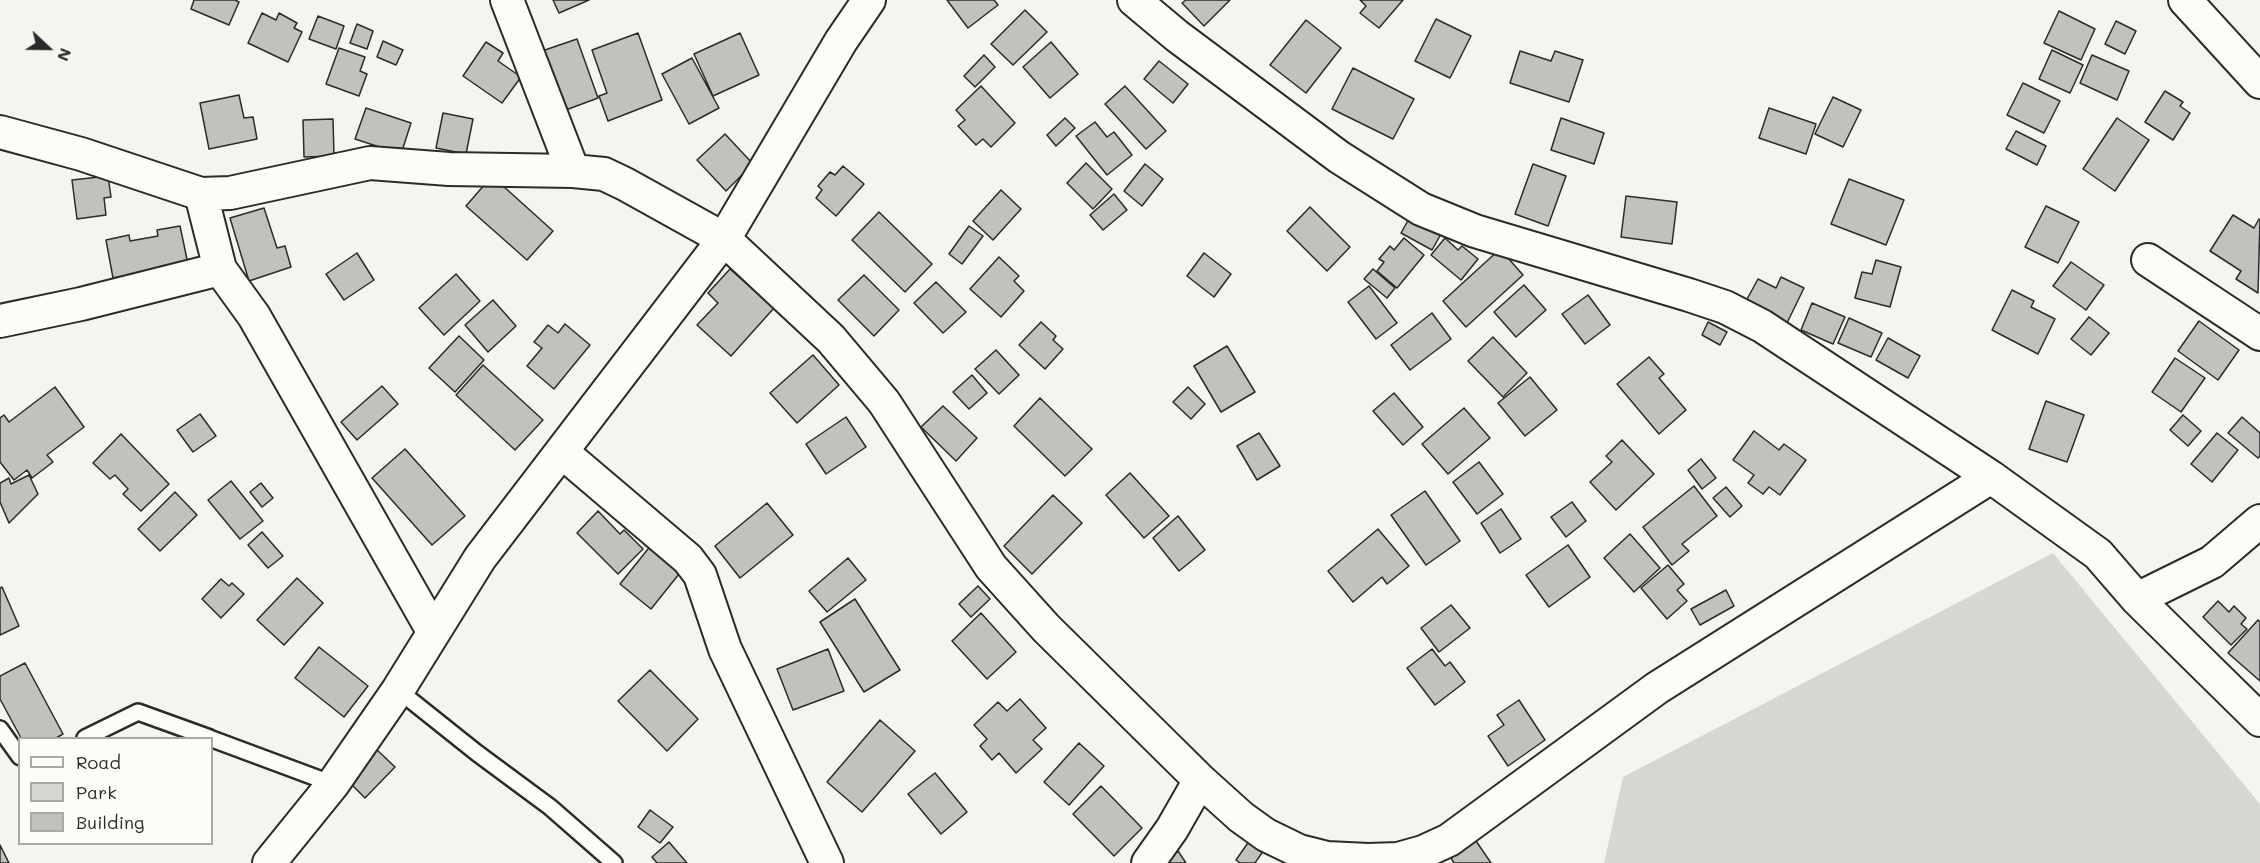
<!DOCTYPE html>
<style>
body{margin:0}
#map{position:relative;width:2260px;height:863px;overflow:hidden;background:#f5f4ef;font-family:Mali,sans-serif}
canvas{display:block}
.legend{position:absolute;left:18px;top:737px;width:195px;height:108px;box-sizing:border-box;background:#fdfcf7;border:2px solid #a9a8a5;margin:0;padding:8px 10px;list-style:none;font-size:18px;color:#2b2b2b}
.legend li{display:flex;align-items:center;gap:12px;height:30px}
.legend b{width:30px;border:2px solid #a9a8a5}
.north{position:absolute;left:18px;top:18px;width:60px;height:60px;-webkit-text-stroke:4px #fdfcf7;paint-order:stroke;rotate:112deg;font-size:16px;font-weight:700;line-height:24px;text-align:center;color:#2b2b2b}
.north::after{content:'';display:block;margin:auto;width:21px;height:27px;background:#2b2b2b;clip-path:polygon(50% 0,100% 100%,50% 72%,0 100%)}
</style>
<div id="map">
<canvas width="2260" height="863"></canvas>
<ul class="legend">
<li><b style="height:8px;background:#fdfcf7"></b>Road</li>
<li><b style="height:16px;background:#d7d6d2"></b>Park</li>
<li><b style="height:16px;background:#c2c1be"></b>Building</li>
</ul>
<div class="north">N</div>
</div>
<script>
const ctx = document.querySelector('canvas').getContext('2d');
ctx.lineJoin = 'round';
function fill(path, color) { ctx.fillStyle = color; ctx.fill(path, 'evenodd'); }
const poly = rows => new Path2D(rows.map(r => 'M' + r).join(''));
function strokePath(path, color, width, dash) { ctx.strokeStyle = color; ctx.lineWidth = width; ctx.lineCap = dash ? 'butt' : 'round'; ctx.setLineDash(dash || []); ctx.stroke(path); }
fill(poly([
 [2053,553,2260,804,2260,863,1604,863,1623,777]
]), '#d7d6d2');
const building = poly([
 [194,0,235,0,239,2,229,25,191,9,194,0],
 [553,0,589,0,559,13,553,0],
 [947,0,994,0,998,5,968,28,947,0],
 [1186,0,1230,0,1204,26,1182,3,1186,0],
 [1360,0,1403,0,1379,28,1360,13,1366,6,1360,0],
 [1025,10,1047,32,1013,65,991,44,1025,10],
 [2059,11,2095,29,2081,60,2044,43,2059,11],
 [262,13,276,20,279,13,297,23,294,28,302,32,288,62,248,43,262,13],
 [318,16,344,26,336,49,309,39,318,16],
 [1436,19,1471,36,1450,78,1415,61,1436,19],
 [1306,20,1341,48,1306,93,1270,65,1306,20],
 [2116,21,2136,31,2125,54,2105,44,2116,21],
 [357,24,373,31,367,49,350,43,357,24],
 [638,33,662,100,608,121,599,96,607,93,592,50,638,33],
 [740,33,759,75,713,96,694,54,740,33],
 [577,39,598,98,563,111,542,51,577,39],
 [383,41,403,50,396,65,377,57,383,41],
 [486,42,503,53,498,61,521,77,502,103,463,76,486,42],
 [1051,42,1078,74,1050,98,1023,67,1051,42],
 [339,48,365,57,360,71,367,74,359,96,326,84,339,48],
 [2052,50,2083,65,2070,93,2039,79,2052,50],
 [1520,51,1551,61,1555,51,1583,60,1569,102,1510,83,1520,51],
 [984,55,995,67,975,87,964,76,984,55],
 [2092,55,2129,71,2117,100,2080,83,2092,55],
 [692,58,719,108,689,124,662,74,692,58],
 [1159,61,1188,84,1173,103,1144,79,1159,61],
 [1353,68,1414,99,1393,139,1332,109,1353,68],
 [2023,83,2060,101,2044,133,2007,115,2023,83],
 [981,86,1015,123,991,147,983,139,976,145,958,126,965,120,956,110,981,86],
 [1125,86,1166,131,1146,149,1105,104,1125,86],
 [2165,91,2183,102,2180,106,2190,113,2173,140,2145,122,2165,91],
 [239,95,244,118,253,117,257,139,209,149,200,103,239,95],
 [1833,97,1861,110,1843,147,1815,134,1833,97],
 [366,108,411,123,401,154,355,139,366,108],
 [1769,108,1816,124,1806,154,1759,138,1769,108],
 [443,113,473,119,466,154,436,148,443,113],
 [1065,118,1075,128,1056,146,1047,135,1065,118],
 [1561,118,1604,133,1594,164,1551,150,1561,118],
 [2117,118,2149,140,2115,191,2083,169,2117,118],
 [333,119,334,156,304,157,303,120,333,119],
 [1095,122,1107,137,1114,132,1132,155,1107,175,1076,136,1095,122],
 [2016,131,2046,146,2037,165,2006,149,2016,131],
 [725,134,753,164,726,191,697,160,725,134],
 [1086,163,1112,189,1093,209,1067,183,1086,163],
 [1145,164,1163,179,1142,206,1124,191,1145,164],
 [1533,164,1566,176,1548,226,1515,214,1533,164],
 [843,166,864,184,836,216,816,198,822,190,818,186,830,172,835,175,843,166],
 [108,176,111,197,104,198,106,215,77,219,72,180,108,176],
 [492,176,553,231,527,260,466,206,492,176],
 [1849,179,1904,200,1886,245,1831,224,1849,179],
 [1001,190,1021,209,993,240,973,221,1001,190],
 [1114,194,1127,210,1103,230,1090,215,1114,194],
 [1626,196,1677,202,1672,244,1621,237,1626,196],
 [2046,206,2079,222,2058,263,2025,247,2046,206],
 [1310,207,1350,247,1327,271,1287,231,1310,207],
 [264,208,277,248,285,246,291,267,249,281,230,218,264,208],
 [879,212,932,264,905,292,852,240,879,212],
 [2233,215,2254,228,2259,219,2260,220,2258,293,2236,279,2241,271,2210,251,2233,215],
 [1410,217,1441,234,1432,250,1401,233,1410,217],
 [180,226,188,264,113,278,106,240,129,235,130,241,158,236,157,230,180,226],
 [969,226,983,236,962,264,949,254,969,226],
 [1404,238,1424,255,1397,288,1377,271,1384,262,1379,259,1390,246,1394,250,1404,238],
 [1445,238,1458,250,1462,246,1478,259,1461,280,1431,255,1445,238],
 [1500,249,1523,275,1466,327,1443,301,1500,249],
 [357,253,374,280,344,300,326,274,357,253],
 [1204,253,1231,274,1214,297,1187,276,1204,253],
 [999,257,1019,276,1014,281,1024,291,1001,317,970,289,999,257],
 [1876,260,1901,267,1890,307,1855,298,1862,272,1872,274,1876,260],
 [2071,262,2104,285,2086,310,2053,286,2071,262],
 [730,269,774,308,731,356,697,325,718,303,708,293,730,269],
 [1373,269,1395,288,1387,298,1364,279,1373,269],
 [456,274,480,301,444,335,419,308,456,274],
 [864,275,899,310,874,336,838,300,864,275],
 [1781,277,1804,288,1787,323,1746,301,1758,279,1776,288,1781,277],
 [936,282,966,312,943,333,914,303,936,282],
 [1524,285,1546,310,1516,337,1494,312,1524,285],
 [1369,286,1397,323,1376,339,1348,302,1369,286],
 [2012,290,2034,301,2031,307,2055,319,2038,354,1992,330,2012,290],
 [1588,295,1610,325,1585,344,1562,314,1588,295],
 [493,300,516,326,488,352,465,325,493,300],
 [1812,303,1845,317,1833,344,1801,330,1812,303],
 [1432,313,1451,339,1410,370,1391,345,1432,313],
 [2089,317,2109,333,2091,355,2071,339,2089,317],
 [1849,318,1882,333,1871,357,1838,343,1849,318],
 [2199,321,2239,350,2218,380,2178,351,2199,321],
 [1041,322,1056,336,1053,340,1063,349,1045,369,1019,345,1041,322],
 [1708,322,1727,332,1720,345,1702,335,1708,322],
 [565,324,590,345,554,389,527,366,542,348,534,342,548,325,558,333,565,324],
 [459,336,484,360,455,392,429,368,459,336],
 [1493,337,1527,373,1503,397,1468,361,1493,337],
 [1888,338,1920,356,1908,378,1876,360,1888,338],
 [1227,346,1255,392,1221,412,1194,366,1227,346],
 [996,350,1019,375,999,394,975,369,996,350],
 [813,355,839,385,797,423,770,393,813,355],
 [1649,357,1664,374,1659,378,1686,410,1659,434,1617,384,1649,357],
 [2175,358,2205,378,2181,412,2152,392,2175,358],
 [483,365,543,420,515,450,456,395,483,365],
 [972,375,987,393,969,409,953,392,972,375],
 [1530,377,1557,410,1525,436,1498,403,1530,377],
 [382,386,398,404,357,440,341,422,382,386],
 [55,387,84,427,47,455,53,462,32,478,27,470,14,480,0,462,0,418,4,415,9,422,55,387],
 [1188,387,1205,404,1191,419,1173,402,1188,387],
 [1394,393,1423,427,1403,445,1373,411,1394,393],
 [1040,398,1092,449,1065,476,1014,426,1040,398],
 [2046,401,2084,415,2067,462,2029,449,2046,401],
 [943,406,977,438,956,461,921,427,943,406],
 [1464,408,1490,438,1448,474,1422,444,1464,408],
 [200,414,216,436,193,452,177,430,200,414],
 [2183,415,2201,431,2188,446,2170,430,2183,415],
 [846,417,866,447,826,474,806,444,846,417],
 [2242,417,2260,433,2260,456,2258,458,2228,433,2242,417],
 [1754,431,1779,450,1784,444,1806,460,1780,495,1769,487,1763,494,1748,483,1754,475,1733,460,1754,431],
 [1259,433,1280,466,1257,480,1237,446,1259,433],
 [2217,433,2238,450,2212,482,2191,464,2217,433],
 [121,434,169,484,141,511,123,494,128,489,115,475,110,479,93,463,121,434],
 [1622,440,1654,474,1616,510,1590,482,1612,462,1606,456,1622,440],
 [405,449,465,516,432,545,372,478,405,449],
 [1701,459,1716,478,1702,489,1688,470,1701,459],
 [1479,462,1503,494,1477,514,1453,482,1479,462],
 [1130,473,1169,516,1144,538,1106,495,1130,473],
 [29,475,38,494,9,523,0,502,0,483,9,478,11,484,29,475],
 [231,481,263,521,240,539,208,500,231,481],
 [261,483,273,498,262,507,250,492,261,483],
 [1694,486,1717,516,1682,544,1689,551,1672,565,1643,527,1694,486],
 [1726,487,1742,506,1730,517,1713,498,1726,487],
 [1425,491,1460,541,1426,565,1391,515,1425,491],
 [175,492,197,515,160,551,138,529,175,492],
 [1053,495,1082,523,1032,574,1004,546,1053,495],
 [1572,502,1586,521,1566,537,1551,517,1572,502],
 [767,503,793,535,740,578,715,546,767,503],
 [1501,509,1521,539,1500,553,1481,523,1501,509],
 [598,511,620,534,624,530,643,549,618,574,577,533,598,511],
 [1178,516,1205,550,1179,571,1153,538,1178,516],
 [1378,529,1409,566,1387,584,1382,577,1353,602,1328,571,1378,529],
 [262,532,283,556,268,568,248,545,262,532],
 [1630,534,1660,568,1634,592,1604,558,1630,534],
 [656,539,687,564,651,609,620,584,656,539],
 [1568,545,1590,577,1549,607,1526,575,1568,545],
 [848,558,866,580,827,612,809,591,848,558],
 [1668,565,1684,584,1677,590,1687,601,1667,619,1641,588,1668,565],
 [297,578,323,603,284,645,257,620,297,578],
 [221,579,229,586,232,583,244,594,221,618,202,599,221,579],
 [978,586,990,599,971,617,959,604,978,586],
 [2,587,19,626,0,635,0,588,2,587],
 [1726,590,1734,606,1700,625,1691,609,1726,590],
 [855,599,900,670,864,692,820,622,855,599],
 [2218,601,2229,612,2234,606,2246,618,2241,624,2247,629,2231,645,2203,617,2218,601],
 [1451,605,1470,628,1439,652,1421,628,1451,605],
 [981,613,1016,652,987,679,952,641,981,613],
 [2258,620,2260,622,2260,681,2228,653,2258,620],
 [319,647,368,686,344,717,295,678,319,647],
 [828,649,844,691,793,710,777,669,828,649],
 [1432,649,1445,666,1450,662,1465,682,1435,705,1407,668,1432,649],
 [25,663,63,734,56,738,21,738,0,699,0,676,25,663],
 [650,670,698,719,667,751,618,701,650,670],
 [1020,699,1046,728,1033,740,1042,749,1016,773,999,753,992,760,980,746,987,739,974,725,998,702,1007,711,1020,699],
 [1519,700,1545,740,1508,766,1488,736,1504,725,1497,715,1519,700],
 [880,720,915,751,862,812,827,782,880,720],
 [1079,743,1104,766,1069,805,1044,782,1079,743],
 [375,748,395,767,365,798,346,779,375,748],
 [935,773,967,812,941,834,908,794,935,773],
 [1101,786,1142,828,1114,856,1073,814,1101,786],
 [650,810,673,827,660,843,638,827,650,810],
 [1472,835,1491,863,1454,863,1447,851,1472,835],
 [1252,837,1266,847,1255,863,1240,863,1236,860,1252,837],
 [669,842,687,863,657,863,652,857,669,842],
 [0,845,9,863,0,863,0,845],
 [1178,851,1186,863,1161,863,1178,851]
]);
fill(building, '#c2c1be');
strokePath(building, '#2b2b2b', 1.5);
const service = poly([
 [398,690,477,753,550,807,614,863],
 [0,729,20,757],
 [85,738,138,712,210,738],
 [212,739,333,784]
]);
const minor = poly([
 [507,0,573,171],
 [1134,0,1177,36,1339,157,1421,209,1475,231,1689,295,1725,307,1762,326,1991,477,2098,554,2137,599,2260,720],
 [2185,0,2260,82],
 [0,132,81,154,201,194,230,193,370,163,449,169,573,171,604,174,625,184,724,239,831,339,884,402,991,567,1046,628,1200,780,1241,817,1266,835,1299,851,1327,858,1368,860,1398,859,1423,852,1449,840,1657,688,1991,477],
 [201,194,220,269],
 [2148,260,2260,334],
 [0,321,81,304,220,269,254,316,433,631],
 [562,452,688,559,700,575,725,649,827,863],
 [2137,599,2212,562,2260,521],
 [269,863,333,784,398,690,480,558,724,239,841,41,869,0],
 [1148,863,1172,829,1200,780]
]);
strokePath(service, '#2b2b2b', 20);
strokePath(minor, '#2b2b2b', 36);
strokePath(service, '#fdfcf7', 15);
strokePath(minor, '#fdfcf7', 32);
</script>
